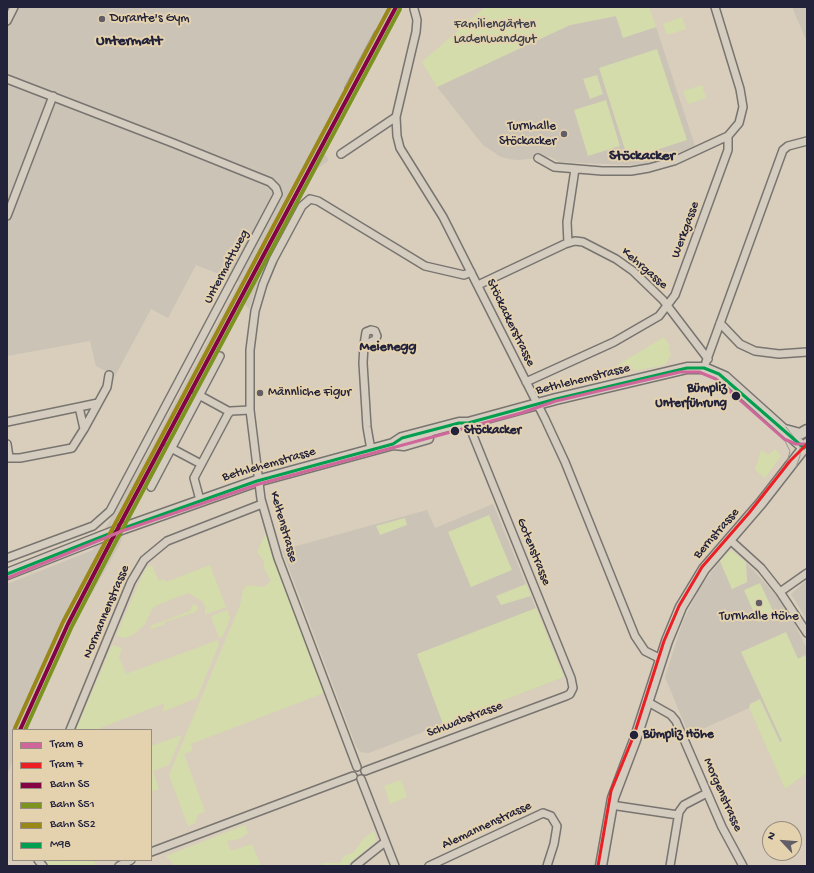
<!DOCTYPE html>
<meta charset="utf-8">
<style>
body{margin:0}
#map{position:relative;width:814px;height:873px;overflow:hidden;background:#d8cebb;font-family:"Gochi Hand",sans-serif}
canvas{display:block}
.frame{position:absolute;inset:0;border:8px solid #22223b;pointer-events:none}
.legend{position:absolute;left:12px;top:729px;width:140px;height:132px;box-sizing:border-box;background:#e4d2af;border:1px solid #968c81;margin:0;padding:5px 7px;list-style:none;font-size:12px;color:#22223b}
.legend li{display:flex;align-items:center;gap:8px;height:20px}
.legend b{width:20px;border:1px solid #968c81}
.north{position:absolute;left:762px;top:821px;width:40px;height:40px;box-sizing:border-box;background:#e4d2af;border:1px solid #968c81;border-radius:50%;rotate:296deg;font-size:11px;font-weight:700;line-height:16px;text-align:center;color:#22223b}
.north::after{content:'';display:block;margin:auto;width:14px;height:18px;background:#625e68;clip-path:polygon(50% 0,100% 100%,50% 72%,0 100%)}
</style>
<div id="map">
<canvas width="814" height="873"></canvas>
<div class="frame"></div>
<ul class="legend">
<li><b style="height:5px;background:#d0679b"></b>Tram 8</li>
<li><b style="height:5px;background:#ec1f25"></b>Tram 7</li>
<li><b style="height:5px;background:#850343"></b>Bahn S5</li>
<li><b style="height:5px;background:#7c931f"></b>Bahn S51</li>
<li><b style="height:5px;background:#998818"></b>Bahn S52</li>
<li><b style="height:5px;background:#029f50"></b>M98</li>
</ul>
<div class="north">N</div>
</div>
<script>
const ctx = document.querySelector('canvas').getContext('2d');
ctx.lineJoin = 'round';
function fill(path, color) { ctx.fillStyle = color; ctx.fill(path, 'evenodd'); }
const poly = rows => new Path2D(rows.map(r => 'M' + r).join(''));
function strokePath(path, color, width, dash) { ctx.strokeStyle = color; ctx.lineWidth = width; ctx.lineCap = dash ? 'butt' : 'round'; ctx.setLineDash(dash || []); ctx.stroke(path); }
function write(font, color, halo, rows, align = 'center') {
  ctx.font = font + ' "Gochi Hand",sans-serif'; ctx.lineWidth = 4; ctx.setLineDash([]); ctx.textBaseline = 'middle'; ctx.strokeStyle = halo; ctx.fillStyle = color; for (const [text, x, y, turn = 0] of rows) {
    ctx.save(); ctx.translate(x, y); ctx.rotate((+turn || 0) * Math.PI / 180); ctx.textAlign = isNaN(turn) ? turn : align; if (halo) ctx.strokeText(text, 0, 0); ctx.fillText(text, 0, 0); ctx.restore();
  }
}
fill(poly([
 [7,7,400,7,342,114,323,152,329,160,317,169,290,219,288,219,261,272,249,309,244,303,225,337,129,517,120,544,75,623,42,689,25,730,13,730,13,760,7,775,7,584,93,550,146,456,239,282,196,265,168,318,151,309,115,376,96,366,90,341,7,356],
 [792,7,807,7,807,42,793,9],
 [616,16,623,37,656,27,695,146,667,158,643,164,629,165,559,162,551,157,518,160,509,159,501,157,483,145,437,87,570,25],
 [493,504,564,677,369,753,360,752,356,746,282,550,427,510,435,528],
 [720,561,732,589,747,582,746,563,755,572,776,595,790,615,807,649,807,773,785,789,749,708,689,735,665,677,683,621,700,587],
 [807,580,807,620,791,594]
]), '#cac3b6');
fill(poly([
 [485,7,649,7,656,27,623,38,616,16,570,25,437,87,422,62],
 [682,17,686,29,667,35,663,24],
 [657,49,687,140,628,159,599,68],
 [597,75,603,94,590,99,583,79],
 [702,85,706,98,688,104,683,91],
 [606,100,620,146,588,156,574,110],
 [664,337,670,346,668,347,671,355,665,365,634,371,632,367,615,372,613,368],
 [775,449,781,456,765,478,755,470,761,450,768,455],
 [489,515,512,570,471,587,448,532],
 [405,518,407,525,380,535,376,526],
 [266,533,324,693,191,744,193,750,184,754,205,811,198,815,195,823,188,826,169,775,240,605,243,590,247,585,264,587,271,581,264,568,264,561,257,552],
 [732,551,746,563,747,582,732,589,720,561,728,552],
 [152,565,159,581,164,579,166,582,210,565,226,607,205,615,205,606,202,601,188,593,157,605,155,608,153,607,145,624,133,635,125,638,118,636,116,636,142,576,147,567],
 [760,583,775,615,758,622,744,590],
 [526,584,531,596,501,605,496,596],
 [193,604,198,606,196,612,164,622,165,624,151,629,150,626,190,611],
 [536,608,564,677,443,724,417,654],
 [227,610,230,618,223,636,219,638,211,616],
 [786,632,798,659,805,655,807,659,807,773,785,789,749,708,750,704,760,699,780,742,782,741,741,652],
 [218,640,219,644,197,698,162,712,165,703,95,730,76,730,112,645,122,648,119,657,126,674],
 [182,735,169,765,153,771,159,789,151,792,151,746],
 [401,780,407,797,390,804,384,786],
 [245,825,248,833,239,839,227,841,231,851,252,844,261,866,175,866,166,856],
 [374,831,376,838,375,842,346,866,321,866,323,863,340,863,344,856,354,852,364,838],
 [44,860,53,860,56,862,62,860,94,860,96,866,50,866]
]), '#d4dcab');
const street = poly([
 [414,9,417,20,416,32,396,117,397,136,400,148,443,217,545,419,565,462,635,636,645,651,661,659],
 [7,21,14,7],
 [7,79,173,143,270,182,276,188,278,194,110,511,93,526,7,558],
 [341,154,396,117],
 [538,158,554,167,602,171,631,171,649,168,674,161,728,136],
 [7,216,53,96],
 [568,243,567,222,575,169],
 [478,285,565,244,575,241,583,242,616,259,633,271,663,300,708,359],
 [720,323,740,344,755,351,779,354,807,352],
 [364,345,366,332,371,330,375,331,377,336,375,340,364,345,363,363,367,427,371,450],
 [706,362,783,150,788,146,807,141],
 [526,382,614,342,659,316,675,295,728,150,728,136,739,123,743,107,740,89,715,7],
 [197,394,230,412],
 [79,407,98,403],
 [7,422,79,407,84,429,72,448,20,458,7,458],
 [84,429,107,387,109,375],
 [7,444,9,457],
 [169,447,201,464],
 [151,487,220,356],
 [200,500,194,478,228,414,231,411,250,410],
 [729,539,761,568,780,592,807,633],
 [780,592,807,573],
 [648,702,671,715,676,721,722,827,743,866],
 [70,730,131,582,144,560,167,541,262,504],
 [357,767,278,558,261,499,250,410,250,350,255,311,263,284,273,260,302,206,310,199,318,201,425,266,464,275,471,272],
 [365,771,566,696,570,694,573,688,571,678,468,423],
 [361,779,395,866],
 [611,805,678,815],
 [151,852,353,776],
 [38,860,43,866],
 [119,866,131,860],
 [355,866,385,842],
 [429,866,543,813,551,816,557,826,554,844,547,866],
 [670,866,679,812,684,805,707,793]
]);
const secondary = poly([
 [785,430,800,434,807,430],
 [393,444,404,445,428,438],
 [7,574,124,528,257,481,393,444,402,438,459,423,468,423,556,399,687,368,704,368,725,377,804,448],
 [601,866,613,798,635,740,667,641,681,607,704,569,761,503,807,444]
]);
strokePath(street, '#787470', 10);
strokePath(secondary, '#787470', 13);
strokePath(street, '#d4ccbf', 7);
strokePath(secondary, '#d4ccbf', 10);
strokePath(poly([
 [786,427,800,445,800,456,796,467],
 [784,439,790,451,786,466]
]), '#9a9690', 1);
const rail = poly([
 [346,88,376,32]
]);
strokePath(rail, '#9a9690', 4);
strokePath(rail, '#e4d2af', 2.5, [8]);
strokePath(poly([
 [7,574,124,528,257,481,393,444,402,438,459,423,468,423,556,399,687,368,704,368,719,374,804,448,807,444]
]), '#029f50', 3);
strokePath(poly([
 [20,730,68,624,110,543,396,7]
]), '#850343', 4);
strokePath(poly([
 [25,730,72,626,114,545,400,9]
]), '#7c931f', 4);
strokePath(poly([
 [15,728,63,622,106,541,390,7]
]), '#998818', 4);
strokePath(poly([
 [7,578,122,531,259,484,521,413,556,401,680,372,699,372,716,379,784,439,796,444,807,444]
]), '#d0679b', 3);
strokePath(poly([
 [598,866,611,791,634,735,664,641,679,606,702,567,749,513,790,461,807,444]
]), '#ec1f25', 3);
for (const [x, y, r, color] of [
 [102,19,4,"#625e68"],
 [564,134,4,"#625e68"],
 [260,393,4,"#625e68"],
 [736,396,5,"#22223b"],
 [455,431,5,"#22223b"],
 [759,603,4,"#625e68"],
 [634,735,5,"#22223b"]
]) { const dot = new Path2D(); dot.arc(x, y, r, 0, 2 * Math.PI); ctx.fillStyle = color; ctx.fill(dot); strokePath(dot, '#e4d2af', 1.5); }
write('13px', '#22223b', '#e4d2af', [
 ["Durante's Gym",110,19],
 ["Turnhalle",556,127,"right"],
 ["Stöckacker",556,142,"right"],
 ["Männliche Figur",268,393],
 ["Turnhalle Höhe",759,617,"center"]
], 'left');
write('13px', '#3c404a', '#e4d2af', [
 ["Familiengärten",495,25],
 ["Ladenwandgut",495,40]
]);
write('13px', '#22223b', '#e4d2af', [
 ["Werkgasse",686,230,-70],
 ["Untermattweg",227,267,-62],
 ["Kehrgasse",644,269,41],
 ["Stöckackerstrasse",510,323,64],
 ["Bethlehemstrasse",583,380,-14],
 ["Bethlehemstrasse",269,465,-16],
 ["Keltenstrasse",283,527,74],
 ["Bernstrasse",717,534,-49],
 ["Gotenstrasse",533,552,68],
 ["Normannenstrasse",107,612,-67],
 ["Schwabstrasse",465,720,-21],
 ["Morgenstrasse",722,795,66],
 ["Alemannenstrasse",487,826,-25]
]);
write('bold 13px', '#22223b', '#e4d2af', [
 ["Bümpliz",727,389,"right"],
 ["Unterführung",727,404,"right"],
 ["Stöckacker",464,431],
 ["Bümpliz Höhe",643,735]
], 'left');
write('bold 14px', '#22223b', '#e4d2af', [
 ["Meienegg",388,348]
]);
write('bold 15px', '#22223b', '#e4d2af', [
 ["Untermatt",129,42],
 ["Stöckacker",642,157]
]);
</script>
